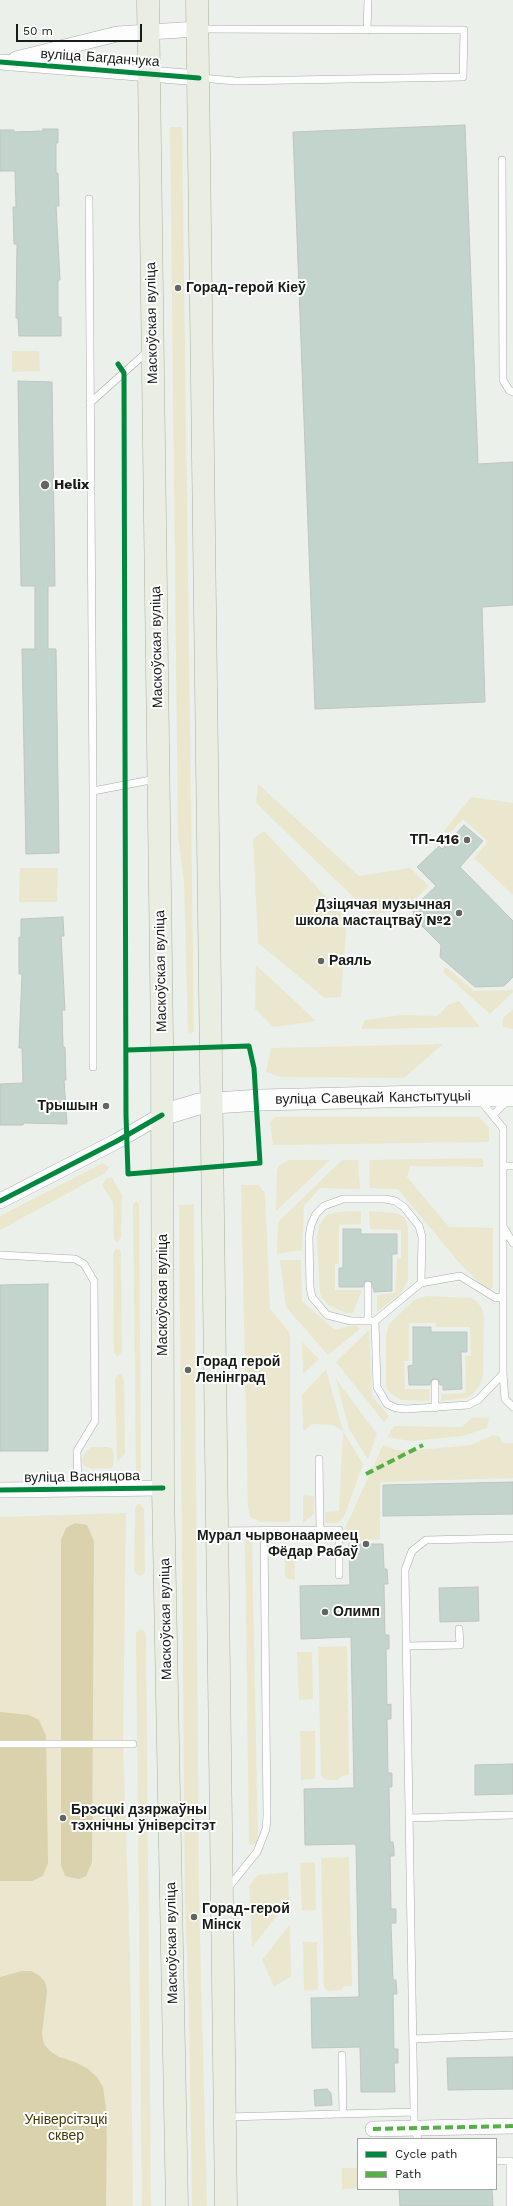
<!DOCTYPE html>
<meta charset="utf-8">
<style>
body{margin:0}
#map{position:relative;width:513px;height:2206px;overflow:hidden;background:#ebf0eb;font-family:"Work Sans",sans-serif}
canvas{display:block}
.legend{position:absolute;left:357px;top:2138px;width:140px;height:52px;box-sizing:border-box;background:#fff;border:1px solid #a3a4a3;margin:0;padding:5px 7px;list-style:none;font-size:12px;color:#181c18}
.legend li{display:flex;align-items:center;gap:8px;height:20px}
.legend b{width:20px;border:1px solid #a3a4a3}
.scale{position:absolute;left:16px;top:24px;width:126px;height:18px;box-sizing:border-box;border:2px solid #181c18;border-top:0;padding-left:5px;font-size:12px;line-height:14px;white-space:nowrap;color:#181c18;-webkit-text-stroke:3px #fff;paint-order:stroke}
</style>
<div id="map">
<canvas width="513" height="2206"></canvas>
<ul class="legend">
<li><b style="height:5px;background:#00873e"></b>Cycle path</li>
<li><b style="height:5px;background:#55b145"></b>Path</li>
</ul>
<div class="scale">50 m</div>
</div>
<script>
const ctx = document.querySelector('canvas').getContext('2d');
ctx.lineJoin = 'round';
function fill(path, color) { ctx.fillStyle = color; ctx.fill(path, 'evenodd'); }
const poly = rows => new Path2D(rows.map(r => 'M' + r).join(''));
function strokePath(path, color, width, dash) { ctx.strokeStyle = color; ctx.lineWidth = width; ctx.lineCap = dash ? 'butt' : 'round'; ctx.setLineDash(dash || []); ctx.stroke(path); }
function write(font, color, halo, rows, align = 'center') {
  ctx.font = font + ' "Work Sans",sans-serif'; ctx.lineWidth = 4; ctx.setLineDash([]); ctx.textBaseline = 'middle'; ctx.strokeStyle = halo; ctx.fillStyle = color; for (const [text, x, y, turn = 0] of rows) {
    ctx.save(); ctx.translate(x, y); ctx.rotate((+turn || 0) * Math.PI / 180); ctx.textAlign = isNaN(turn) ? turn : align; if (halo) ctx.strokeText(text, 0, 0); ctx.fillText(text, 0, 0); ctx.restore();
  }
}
fill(poly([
 [170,127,182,127,194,1032,188,1033,184,882,178,836],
 [12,351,39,351,40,371,12,372],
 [258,784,359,876,410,868,429,886,404,910,371,914,256,803],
 [471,797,513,803,513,895,474,858,488,842,463,819,448,835,444,831],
 [264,831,347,919,341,997,325,998,258,943,253,839],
 [20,868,58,868,57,902,19,902],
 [256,965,316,1021,273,1027,255,1009],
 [446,967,474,991,513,990,513,992,490,1014,443,972],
 [459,1001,480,1027,361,1029,365,1020,402,1015,438,1016,448,1005],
 [513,1009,513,1029,502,1027,503,1018],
 [443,1044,404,1078,280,1077,266,1072,271,1048],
 [276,1117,479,1117,489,1127,489,1142,273,1145,270,1122],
 [483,1158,483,1167,410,1166,407,1177,449,1227,493,1228,493,1287,490,1290,485,1288,461,1265,398,1189,370,1188,369,1160],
 [289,1160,330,1160,276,1211,277,1170,280,1165],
 [342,1160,358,1160,360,1189,320,1188,304,1206,302,1250,277,1254,278,1222],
 [103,1163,109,1167,105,1173,0,1230,0,1216],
 [107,1178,112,1178,122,1195,121,1238,117,1242,114,1239,113,1202,102,1185],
 [241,1185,258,1185,265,1193,270,1309,290,1333,290,1522,261,1522,250,1517,248,1506],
 [136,1201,139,1204,141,1473,138,1477,136,1474,133,1205],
 [194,1204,199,1901,207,2206,192,2206,189,2010,185,1903,179,1205],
 [361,1211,361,1224,339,1225,339,1264,335,1264,335,1290,362,1290,353,1313,346,1313,328,1305,320,1294,317,1238,319,1225,327,1215,338,1212],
 [369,1211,397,1213,405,1218,408,1228,408,1280,401,1293,377,1312,377,1295,395,1293,397,1259,401,1258,401,1230,370,1229],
 [116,1249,120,1250,121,1253,122,1351,118,1357,114,1352,113,1253],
 [280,1260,301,1260,302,1301,335,1330,355,1325,360,1329,328,1355,286,1307],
 [427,1296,471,1298,477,1301,483,1311,484,1319,483,1375,480,1385,473,1394,466,1398,441,1401,441,1394,466,1393,465,1356,471,1356,470,1327,436,1327,436,1323,409,1323,409,1361,404,1361,405,1389,429,1389,429,1401,401,1400,389,1392,386,1386,386,1336,389,1324,414,1300],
 [369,1330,372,1396,389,1416,384,1422,336,1362],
 [302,1342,319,1359,303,1374],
 [326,1369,343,1431,363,1464,345,1515,338,1523,325,1523,325,1512,339,1511,343,1431,333,1425,313,1424,303,1431,302,1395],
 [121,1374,124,1381,125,1454,117,1462,115,1380,117,1375],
 [336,1379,377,1434,368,1459,349,1429],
 [489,1417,487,1428,463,1436,410,1441,387,1437,394,1426,462,1427,472,1418],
 [493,1435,500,1437,502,1443,513,1443,513,1478,380,1482,380,1539,350,1541,344,1538,342,1535,383,1445,397,1450,419,1450,471,1445],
 [91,1447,108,1447,112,1449,114,1454,113,1466,111,1468,92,1469,84,1466,82,1461,83,1455],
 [88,1476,126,1476,128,1478,125,1481,95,1482,88,1480,86,1477],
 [303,1495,314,1496,314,1514,303,1523],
 [140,1504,144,1509,145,1571,144,1574,139,1576,134,1571,135,1510,136,1505],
 [126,1513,123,1743,130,1953,133,2206,0,2206,0,1517],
 [245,1539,252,1541,258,1844,249,1845],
 [287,1547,290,1547,294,1551,295,1580,288,1579,285,1576,285,1549],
 [141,1629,145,1632,146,1639,151,2206,142,2206,136,1633,138,1630],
 [347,1646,349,1775,342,1776,338,1780,326,1780,321,1776,318,1647],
 [297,1652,312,1652,313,1699,299,1700],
 [300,1731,315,1731,315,1779,301,1780],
 [349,1857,352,1986,344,1986,341,1990,328,1991,324,1987,321,1858],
 [315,1862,316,1910,302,1911,300,1863],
 [288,1872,289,1901,252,1947,249,1886,258,1875],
 [290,1924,291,1976,274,1987,262,1960],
 [303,1942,317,1942,318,1990,304,1991],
 [342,2168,358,2168,358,2189,342,2189]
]), '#eae7ce');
fill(poly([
 [75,1523,87,1525,94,1541,92,1862,86,1876,79,1879,65,1876,61,1865,61,1540,66,1528],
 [0,1712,29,1715,39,1720,46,1736,48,1863,43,1876,32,1881,0,1881],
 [22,1971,31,1971,40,1976,45,1982,47,1991,42,2034,44,2044,50,2051,59,2057,75,2062,88,2069,97,2077,103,2087,107,2115,106,2206,0,2206,0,1977]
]), '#d9d2ad');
const building = poly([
 [465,125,478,464,513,462,513,605,482,607,485,702,315,709,293,132,465,125],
 [43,129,58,129,58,143,56,143,56,173,58,173,59,206,56,206,60,280,58,280,58,317,61,317,61,336,19,336,18,318,16,318,17,244,14,244,13,207,16,207,15,171,0,171,0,130,14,130,14,132,43,131,43,129],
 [18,381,52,382,55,586,48,586,48,649,56,649,59,853,26,854,22,649,35,649,35,586,21,586,18,381],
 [464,825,483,841,460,867,513,921,513,977,504,986,475,987,440,957,441,945,414,918,413,908,436,886,417,867,439,846,442,849,464,825],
 [63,917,64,936,61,936,65,1010,62,1010,63,1047,65,1047,66,1080,64,1080,67,1124,24,1123,23,1125,0,1125,0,1084,23,1083,22,1048,19,1048,22,974,19,974,19,937,21,937,21,919,63,917],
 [343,1229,361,1229,361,1234,397,1234,397,1254,392,1254,392,1291,374,1292,372,1283,368,1280,364,1282,363,1287,339,1287,339,1268,343,1268,343,1229],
 [48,1284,48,1451,0,1451,0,1285,48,1284],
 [413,1327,431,1327,431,1332,467,1332,467,1352,461,1352,462,1389,443,1390,443,1385,440,1385,439,1380,435,1378,431,1380,430,1385,409,1385,408,1366,413,1365,413,1327],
 [513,1482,513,1514,383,1516,383,1485,513,1482],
 [349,1544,383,1544,384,1569,387,1569,388,1584,384,1584,385,1635,389,1635,389,1649,386,1649,387,1705,391,1704,391,1719,387,1719,388,1773,392,1773,392,1787,389,1787,390,1842,393,1842,394,1849,394,1856,390,1856,391,1909,396,1909,396,1923,391,1923,393,1980,396,1980,397,1994,393,1994,394,2049,398,2049,398,2063,394,2063,395,2092,361,2092,360,2047,312,2048,311,1998,359,1997,356,1844,305,1845,304,1789,354,1788,351,1637,301,1639,300,1586,350,1585,349,1544],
 [478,1587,479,1621,440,1622,439,1588,478,1587],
 [513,1764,513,1794,475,1795,475,1765,513,1764],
 [513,2057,513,2089,448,2090,447,2058,513,2057],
 [327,2089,331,2093,332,2105,315,2106,314,2090,327,2089],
 [399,2189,492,2189,493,2206,400,2206,399,2189]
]);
fill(building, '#c3d4cc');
strokePath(building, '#c0c5c1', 1);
const lane = poly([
 [200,29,464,30,463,77,236,81,200,78],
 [367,30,368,0],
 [502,160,503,380,509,390,513,392],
 [89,199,93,791],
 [90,403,148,351],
 [93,1067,93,791,156,779],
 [480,1100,503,1128,503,1374,505,1399,513,1407],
 [493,1115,508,1100],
 [504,1166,513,1166],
 [504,1228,513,1243],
 [0,1255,75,1259,84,1264,94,1281,95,1421,77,1451,78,1490],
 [421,1283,422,1237,419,1226,404,1207,395,1201,385,1199,343,1199,324,1206,316,1214,311,1225,309,1237,310,1287,312,1297,327,1315,351,1321,375,1321,421,1283,460,1276,496,1298,503,1297],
 [368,1321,368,1285],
 [375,1321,377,1387,387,1404,396,1408,406,1409,468,1405,478,1400,503,1374],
 [435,1383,435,1408],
 [320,1530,339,1530,339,1575],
 [219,1531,320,1530,319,1459],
 [406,1646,460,1645,459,1629],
 [0,1744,133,1744],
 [409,1818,513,1815],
 [227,1889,257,1852,266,1829,267,1816,264,1532],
 [413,2039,513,2035],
 [342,2055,343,2114],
 [414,2112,414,2128,418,2139],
 [227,2117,414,2112,405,1570,412,1551,426,1540,513,1538],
 [496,2161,510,2161,510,2206]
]);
const street = poly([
 [16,59,117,34,198,29],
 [0,62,199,78],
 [0,1201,117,1141,162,1115],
 [0,1490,163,1488],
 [373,2129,513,2126]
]);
const secondary = poly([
 [162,1115,199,1104,261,1100,425,1096,513,1096]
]);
const primary = poly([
 [148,0,162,1039,163,1488,177,2206],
 [197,0,226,2206]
]);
strokePath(lane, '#a8aca8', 8);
strokePath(street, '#a8aca8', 16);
strokePath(secondary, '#a8aca8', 22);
strokePath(primary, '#aab09c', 23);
strokePath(lane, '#fcfdfc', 7);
strokePath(street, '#fcfdfc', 15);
strokePath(secondary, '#fcfdfc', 21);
strokePath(primary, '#eaede2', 22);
strokePath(poly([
 [366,1474,423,1445],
 [373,2129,513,2126]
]), '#55b145', 4, [8, 4]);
strokePath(poly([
 [0,62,199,78],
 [118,364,124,373,126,1115,128,1174,260,1163,254,1068,249,1046,127,1050],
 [0,1201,117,1141,162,1115],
 [0,1490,163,1488]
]), '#00873e', 5);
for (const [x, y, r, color] of [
 [178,288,4,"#626662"],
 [45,485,5,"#626662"],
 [467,840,4,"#626662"],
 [459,913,4,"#626662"],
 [321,961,4,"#626662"],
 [106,1106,4,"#626662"],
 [188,1370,4,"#626662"],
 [366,1544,4,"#626662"],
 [325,1612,4,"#626662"],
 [63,1818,4,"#626662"],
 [194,1917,4,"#626662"]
]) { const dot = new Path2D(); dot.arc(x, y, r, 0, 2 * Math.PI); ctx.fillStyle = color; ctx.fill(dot); strokePath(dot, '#fff', 1.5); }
write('14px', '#181c18', '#fff', [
 ["вуліца Багданчука",100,58,4],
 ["Маскоўская вуліца",152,323,-91],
 ["Маскоўская вуліца",157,647,-91],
 ["Маскоўская вуліца",161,971,-91],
 ["вуліца Савецкай Канстытуцыі",373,1098,-1],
 ["Маскоўская вуліца",163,1295,-90],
 ["вуліца Васняцова",82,1477,-1],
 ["Маскоўская вуліца",166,1619,-91],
 ["Маскоўская вуліца",172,1943,-91]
]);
write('bold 14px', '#181c18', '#fff', [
 ["Горад-герой Кіеў",186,288],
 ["Helix",54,485],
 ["ТП-416",459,840,"right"],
 ["Дзіцячая музычная",451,905,"right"],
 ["школа мастацтваў №2",451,921,"right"],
 ["Раяль",329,961],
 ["Трышын",98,1106,"right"],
 ["Горад герой",196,1362],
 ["Ленінград",196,1378],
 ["Мурал чырвонаармеец",358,1536,"right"],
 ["Фёдар Рабаў",358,1552,"right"],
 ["Олимп",333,1612],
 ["Брэсцкі дзяржаўны",71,1810],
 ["тэхнічны ўніверсітэт",71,1826],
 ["Горад-герой",202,1909],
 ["Мінск",202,1925]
], 'left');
write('14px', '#453904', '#fff', [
 ["Універсітэцкі",66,2120],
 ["сквер",66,2136]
]);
</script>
